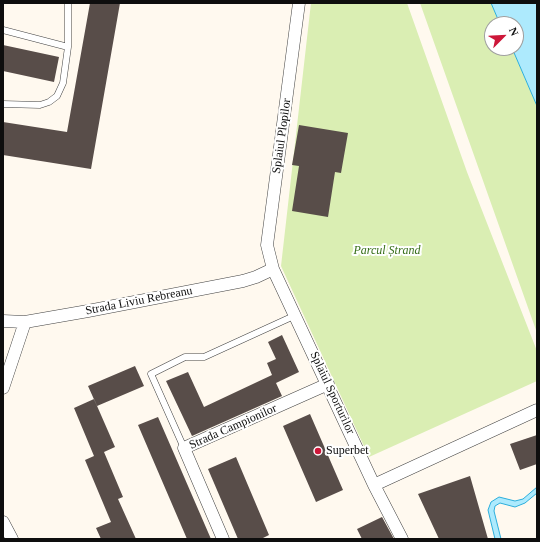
<!DOCTYPE html>
<meta charset="utf-8">
<style>
body{margin:0}
#map{position:relative;width:540px;height:542px;overflow:hidden;background:#fff9ef;font-family:Georgia,serif}
canvas{display:block}
.frame{position:absolute;inset:0;border:4px solid #0e0e0e;pointer-events:none}
.north{position:absolute;left:484px;top:16px;width:40px;height:40px;box-sizing:border-box;background:#fff;border:1px solid #9f9f9f;border-radius:50%;rotate:66deg;font-size:11px;font-weight:700;line-height:16px;text-align:center;color:#0e0e0e}
.north::after{content:'';display:block;margin:auto;width:14px;height:18px;background:#cd1739;clip-path:polygon(50% 0,100% 100%,50% 72%,0 100%)}
</style>
<div id="map">
<canvas width="540" height="542"></canvas>
<div class="frame"></div>
<div class="north">N</div>
</div>
<script>
const ctx = document.querySelector('canvas').getContext('2d');
ctx.lineJoin = 'round';
function fill(path, color) { ctx.fillStyle = color; ctx.fill(path, 'evenodd'); }
const poly = rows => new Path2D(rows.map(r => 'M' + r).join(''));
function strokePath(path, color, width, dash) { ctx.strokeStyle = color; ctx.lineWidth = width; ctx.lineCap = dash ? 'butt' : 'round'; ctx.setLineDash(dash || []); ctx.stroke(path); }
function write(font, color, halo, rows, align = 'center') {
  ctx.font = font + ' Georgia,serif'; ctx.lineWidth = 4; ctx.setLineDash([]); ctx.textBaseline = 'middle'; ctx.strokeStyle = halo; ctx.fillStyle = color; for (const [text, x, y, turn = 0] of rows) {
    ctx.save(); ctx.translate(x, y); ctx.rotate((+turn || 0) * Math.PI / 180); ctx.textAlign = isNaN(turn) ? turn : align; if (halo) ctx.strokeText(text, 0, 0); ctx.fillText(text, 0, 0); ctx.restore();
  }
}
fill(poly([
 [311,3,407,3,467,172,537,351,537,381,369,457,281,266],
 [420,3,491,3,500,24,492,24,492,48,512,48,537,106,537,333]
]), '#daeeb3');
const water = poly([
 [491,3,537,3,537,106,512,48,516,48,516,24,500,24,491,3],
 [537,487,537,493,525,503,515,507,500,503,495,506,494,511,501,539,495,539,488,510,491,502,499,497,515,501,523,499,537,487]
]);
fill(water, '#adeafd');
strokePath(water, '#2caedb', 1);
fill(poly([
 [90,3,120,3,91,169,3,155,3,122,67,132],
 [3,45,59,57,54,82,3,71],
 [299,125,348,133,341,173,335,172,328,217,292,211,299,166,292,165],
 [282,335,299,372,276,383,282,396,192,436,166,381,188,372,204,407,272,375,267,363,276,359,268,342],
 [135,366,144,386,97,406,88,386],
 [94,399,115,447,104,452,123,497,118,499,136,539,101,539,96,528,111,522,85,460,94,456,74,408],
 [310,414,343,490,316,502,283,426],
 [158,417,175,456,211,539,187,539,138,425],
 [537,435,537,464,520,470,510,444],
 [236,457,269,535,261,539,238,539,208,469],
 [470,476,488,539,439,539,418,494],
 [382,517,394,539,362,539,357,529]
]), '#584d49');
const lane = poly([
 [3,30,68,47],
 [3,104,40,105,49,102,57,96,63,83,68,47,68,3],
 [184,448,151,374,185,357,204,357,296,315]
]);
const street = poly([
 [299,3,267,245,273,269,374,485,402,539],
 [3,321,25,322,88,311,243,281,256,277,273,269],
 [3,388,25,322],
 [374,485,537,410],
 [3,522,12,539],
 [223,539,184,448,328,384]
]);
strokePath(lane, '#414141', 7);
strokePath(street, '#414141', 13);
strokePath(lane, '#fff', 6);
strokePath(street, '#fff', 12);
for (const [x, y, r, color] of [
 [318,451,4,"#cd1739"]
]) { const dot = new Path2D(); dot.arc(x, y, r, 0, 2 * Math.PI); ctx.fillStyle = color; ctx.fill(dot); strokePath(dot, '#fff', 1.5); }
write('12px', '#0e0e0e', '#fff', [
 ["Splaiul Plopilor",282,136,-82],
 ["Strada Liviu Rebreanu",139,301,-11],
 ["Splaiul Sporturilor",332,393,65],
 ["Strada Campionilor",233,427,-24]
]);
write('italic 12px', '#356d17', '#fff', [
 ["Parcul Ștrand",387,251]
]);
write('12px', '#0e0e0e', '#fff', [
 ["Superbet",326,451]
], 'left');
</script>
